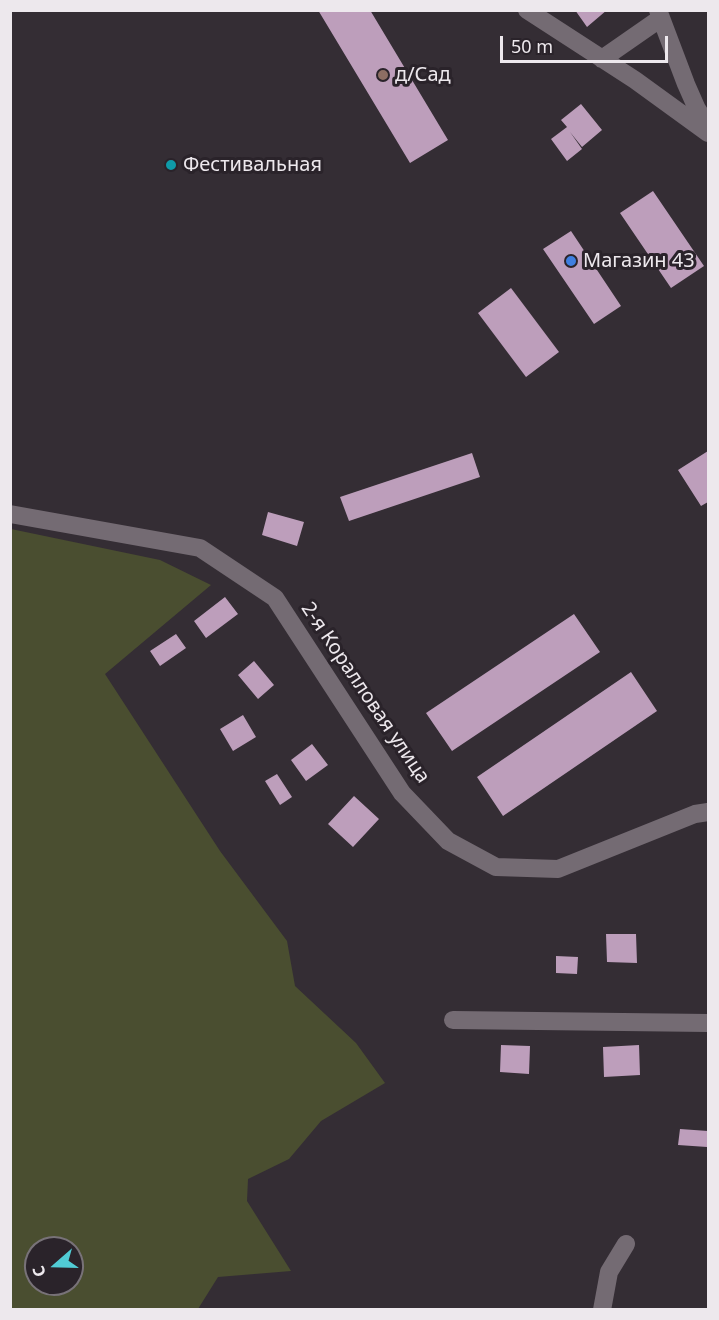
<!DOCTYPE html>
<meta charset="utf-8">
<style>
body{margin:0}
#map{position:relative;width:719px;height:1320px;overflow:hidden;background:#342d34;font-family:"Noto Sans",sans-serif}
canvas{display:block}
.frame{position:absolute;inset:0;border:12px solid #ede8ed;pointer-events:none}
.north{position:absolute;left:24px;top:1236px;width:60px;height:60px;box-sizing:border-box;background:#2a232a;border:2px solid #787278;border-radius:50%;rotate:250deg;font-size:16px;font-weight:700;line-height:24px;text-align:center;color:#ede8ed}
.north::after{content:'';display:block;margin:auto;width:21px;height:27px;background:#51ccd5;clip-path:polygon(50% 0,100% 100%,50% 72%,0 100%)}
.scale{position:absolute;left:500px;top:36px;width:168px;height:27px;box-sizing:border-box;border:3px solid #ede8ed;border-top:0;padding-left:8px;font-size:18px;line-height:21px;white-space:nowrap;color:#ede8ed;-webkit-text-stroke:4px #2a232a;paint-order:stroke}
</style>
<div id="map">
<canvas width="719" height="1320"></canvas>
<div class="frame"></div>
<div class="north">С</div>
<div class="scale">50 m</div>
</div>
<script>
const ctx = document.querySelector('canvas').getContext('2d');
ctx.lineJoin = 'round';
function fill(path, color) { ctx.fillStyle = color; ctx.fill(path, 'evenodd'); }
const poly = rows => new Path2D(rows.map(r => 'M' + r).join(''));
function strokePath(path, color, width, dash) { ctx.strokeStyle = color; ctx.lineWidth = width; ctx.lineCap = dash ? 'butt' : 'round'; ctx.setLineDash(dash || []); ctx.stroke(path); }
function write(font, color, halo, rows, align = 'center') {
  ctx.font = font + ' "Noto Sans",sans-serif'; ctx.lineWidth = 6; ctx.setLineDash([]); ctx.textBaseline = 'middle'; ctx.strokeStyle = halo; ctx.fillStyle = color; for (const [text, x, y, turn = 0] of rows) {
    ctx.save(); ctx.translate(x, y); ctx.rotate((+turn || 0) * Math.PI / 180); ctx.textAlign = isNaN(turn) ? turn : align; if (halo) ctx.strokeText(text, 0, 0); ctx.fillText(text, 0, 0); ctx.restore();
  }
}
fill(poly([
 [11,529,160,560,211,585,105,674,220,851,287,941,295,986,356,1043,385,1083,321,1121,289,1159,248,1179,247,1201,291,1271,218,1277,198,1309,11,1309],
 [36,1248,72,1248,72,1284,36,1284]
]), '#4a4e30');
fill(poly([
 [318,10,370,10,448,140,410,163],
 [575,10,607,10,587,27],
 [581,104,602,130,582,147,570,132,582,149,567,161,551,139,567,127,561,120],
 [653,191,704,266,671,288,620,213],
 [571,231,621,306,594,324,543,249],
 [511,288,559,352,526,377,478,313],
 [708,451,708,502,701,506,678,470],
 [472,453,480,477,349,521,340,497],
 [268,512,304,522,297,546,262,535],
 [225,597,238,614,206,638,194,621],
 [574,614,600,652,452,751,426,713],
 [176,634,186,648,160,666,150,651],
 [254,661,274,685,258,699,238,675],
 [631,672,657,711,503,816,477,777],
 [243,715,256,737,233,751,220,729],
 [312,744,328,765,306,781,291,760],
 [277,774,292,797,280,805,265,781],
 [354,796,379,819,353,847,328,824],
 [606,934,636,934,637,963,607,962],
 [556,956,578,957,577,974,556,973],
 [501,1045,530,1046,529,1074,500,1072],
 [639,1045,640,1075,604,1077,603,1047],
 [680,1129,708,1131,707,1147,678,1145]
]), '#bd9ebb');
strokePath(poly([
 [527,10,635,80,708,133],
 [658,10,686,84,697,109,708,126],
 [602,59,661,18],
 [10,514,200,548,275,598,402,793,448,841,496,867,558,869,695,814,708,812],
 [453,1020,708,1023],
 [602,1310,609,1272,626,1244]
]), '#746b73', 18);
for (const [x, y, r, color] of [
 [383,75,6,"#8d6e63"],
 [171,165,6,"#0f9aa8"],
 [571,261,6,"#3f7fe0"]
]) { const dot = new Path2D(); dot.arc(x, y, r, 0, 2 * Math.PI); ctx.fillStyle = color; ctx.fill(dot); strokePath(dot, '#2a232a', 2); }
write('20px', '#ede8ed', '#2a232a', [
 ["д/Сад",395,75],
 ["Фестивальная",183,165],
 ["Магазин 43",583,261]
], 'left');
write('20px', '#ede8ed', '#2a232a', [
 ["2-я Коралловая улица",365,693,56]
]);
</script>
